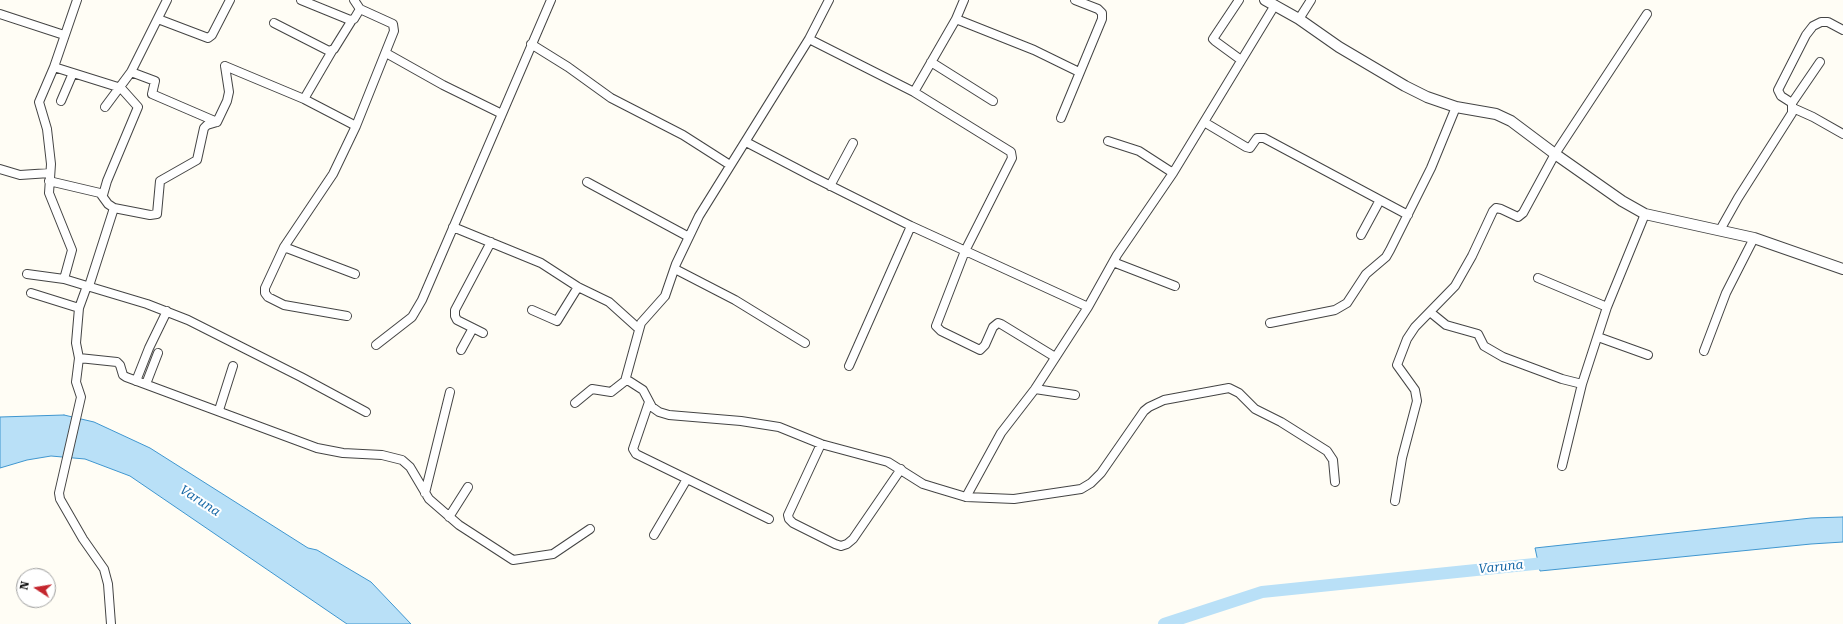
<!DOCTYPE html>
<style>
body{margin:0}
#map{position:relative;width:1843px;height:624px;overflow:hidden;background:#fffdf5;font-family:"Roboto Serif",serif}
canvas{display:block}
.north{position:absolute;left:16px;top:568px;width:40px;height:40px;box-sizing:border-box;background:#fff;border:1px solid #a0a0a0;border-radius:50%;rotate:282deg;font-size:11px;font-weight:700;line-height:16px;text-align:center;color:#111}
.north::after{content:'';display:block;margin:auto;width:14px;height:18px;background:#c4262e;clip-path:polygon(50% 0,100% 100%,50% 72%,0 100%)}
</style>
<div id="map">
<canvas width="1843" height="624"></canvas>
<div class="north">N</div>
</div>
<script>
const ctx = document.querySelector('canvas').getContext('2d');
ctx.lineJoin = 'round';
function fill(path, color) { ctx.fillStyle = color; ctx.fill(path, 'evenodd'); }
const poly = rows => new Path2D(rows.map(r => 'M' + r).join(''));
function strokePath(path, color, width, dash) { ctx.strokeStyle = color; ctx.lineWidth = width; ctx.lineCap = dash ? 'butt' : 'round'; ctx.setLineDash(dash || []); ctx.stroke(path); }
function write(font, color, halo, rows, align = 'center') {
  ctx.font = font + ' "Roboto Serif",serif'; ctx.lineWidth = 4; ctx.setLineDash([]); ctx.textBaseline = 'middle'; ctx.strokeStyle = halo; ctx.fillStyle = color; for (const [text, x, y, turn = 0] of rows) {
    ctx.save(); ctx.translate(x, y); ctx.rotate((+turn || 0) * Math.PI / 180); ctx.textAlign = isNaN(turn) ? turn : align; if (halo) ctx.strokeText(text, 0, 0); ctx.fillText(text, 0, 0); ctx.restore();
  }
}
const water = poly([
 [64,415,94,422,150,448,308,548,317,550,371,582,411,624,347,624,130,476,85,459,51,456,27,460,0,468,0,417,64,415],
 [1843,517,1843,542,1811,544,1540,571,1535,548,1811,518,1843,517]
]);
fill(water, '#b9e0f7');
strokePath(water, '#3f96cf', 1);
strokePath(poly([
 [1164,624,1262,592,1554,562]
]), '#b9e0f7', 12);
const minor = poly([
 [301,0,350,20,354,19,360,9],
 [1239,0,1213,39,1215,41,1241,60],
 [0,14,64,35],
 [158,19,208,38,212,35,230,0],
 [956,19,1034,50,1079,72],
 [1299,19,1311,0],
 [274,23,329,51,334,49,352,20],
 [809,39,914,92,1011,152,1012,158,965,251,936,326,941,331,980,350,985,345,993,327,998,323,1001,324,1055,357],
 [531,44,568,67,611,98,683,135,730,165],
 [386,53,443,85,502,114],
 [931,62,993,101],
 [225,66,304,99,356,126],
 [54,67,77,0],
 [131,72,155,81,152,94,217,122],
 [914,92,956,19,964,0],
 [304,99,332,51],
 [61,101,73,73],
 [1792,103,1820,62],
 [105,107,131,72,167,0],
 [1793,108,1813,117,1843,134],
 [1061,118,1102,19,1102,13,1098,9,1075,0],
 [1204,122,1246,147,1250,148,1257,138,1264,138,1408,215],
 [1108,141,1139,151,1173,173],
 [746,142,813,177,911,226,1088,307],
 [0,169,20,175,50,173],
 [49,181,100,193,108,204,114,208,150,215,157,214,160,181,197,160,204,128,207,125,217,122,227,101,229,92,225,66],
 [587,182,689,237],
 [830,186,853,143],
 [103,195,107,181,138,107,121,88,54,67,39,102,47,129,51,164,49,193,72,250,64,279,87,286,79,308,76,343,79,358,76,382,81,397,59,493,60,499,83,539,104,569,108,584,111,624],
 [453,227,541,263,578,287,609,302,639,329],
 [1720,230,1738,198,1792,113,1792,103,1781,96,1778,90,1806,35,1813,26,1821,22,1828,22,1843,30],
 [1361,235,1380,200],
 [284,247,355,274],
 [1113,262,1175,286],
 [675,269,735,300,805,343],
 [27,274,64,279],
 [1538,278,1607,307],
 [87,286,147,304,188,320,301,377,366,412],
 [89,286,114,208],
 [31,293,79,308],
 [532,310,557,321,578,287],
 [1430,312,1446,325,1478,334,1484,346,1503,357,1562,379,1582,384],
 [347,316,284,305,268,297,265,293,265,288,284,247,333,174,356,126,394,31,393,24,360,9,354,0],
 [1270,323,1335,310,1347,303,1366,274,1386,257,1390,250,1431,168,1456,107],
 [483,333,457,320,455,316,455,310,491,242],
 [1598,337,1648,355],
 [376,345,412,317,422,300,551,0],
 [461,350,473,328],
 [1704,351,1726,293,1754,238],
 [79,358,117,362,120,365,123,375,126,377,317,448,343,453,382,455,402,460,410,467,429,499,459,525,513,560,553,554,590,529],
 [849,366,911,226],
 [136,381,149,348,167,311],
 [625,381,641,323,665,296,676,264,699,216,809,39,829,0],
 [146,384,158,353],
 [1035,389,1075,395],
 [649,402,633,449,636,454,769,519],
 [575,403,592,389,611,392,625,381,629,381,643,390,652,407,659,412,669,415,741,421,779,427,821,444,888,462,923,484,936,488,966,497,1014,499,1081,489,1091,483,1101,473,1144,411,1149,407,1164,400,1229,388,1239,393,1255,409,1281,422,1327,451,1333,460,1335,482],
 [219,410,233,366],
 [821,444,788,515,789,519,793,523,835,544,841,546,847,544,853,539,901,469],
 [1562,466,1582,384,1607,307,1645,214],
 [425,493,450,392],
 [966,497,1001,433,1035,389,1088,307,1117,255,1173,173,1275,5],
 [1395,501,1402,458,1417,401,1415,390,1397,365,1407,339,1415,327,1455,286,1472,256,1493,211,1496,208,1501,209,1518,217,1523,213,1555,154,1647,14],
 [449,517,468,487],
 [654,535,687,479]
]);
const tertiary = poly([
 [1265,0,1299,19,1339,47,1405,86,1427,97,1456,107,1496,114,1511,121,1555,154,1622,201,1645,214,1754,238,1843,269]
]);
strokePath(minor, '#444', 10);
strokePath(tertiary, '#444', 12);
strokePath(minor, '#fff', 8);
strokePath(tertiary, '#fff', 10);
write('italic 13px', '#1768a6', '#fff', [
 ["Varuna",200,501,33],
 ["Varuna",1501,567,-6]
]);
</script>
